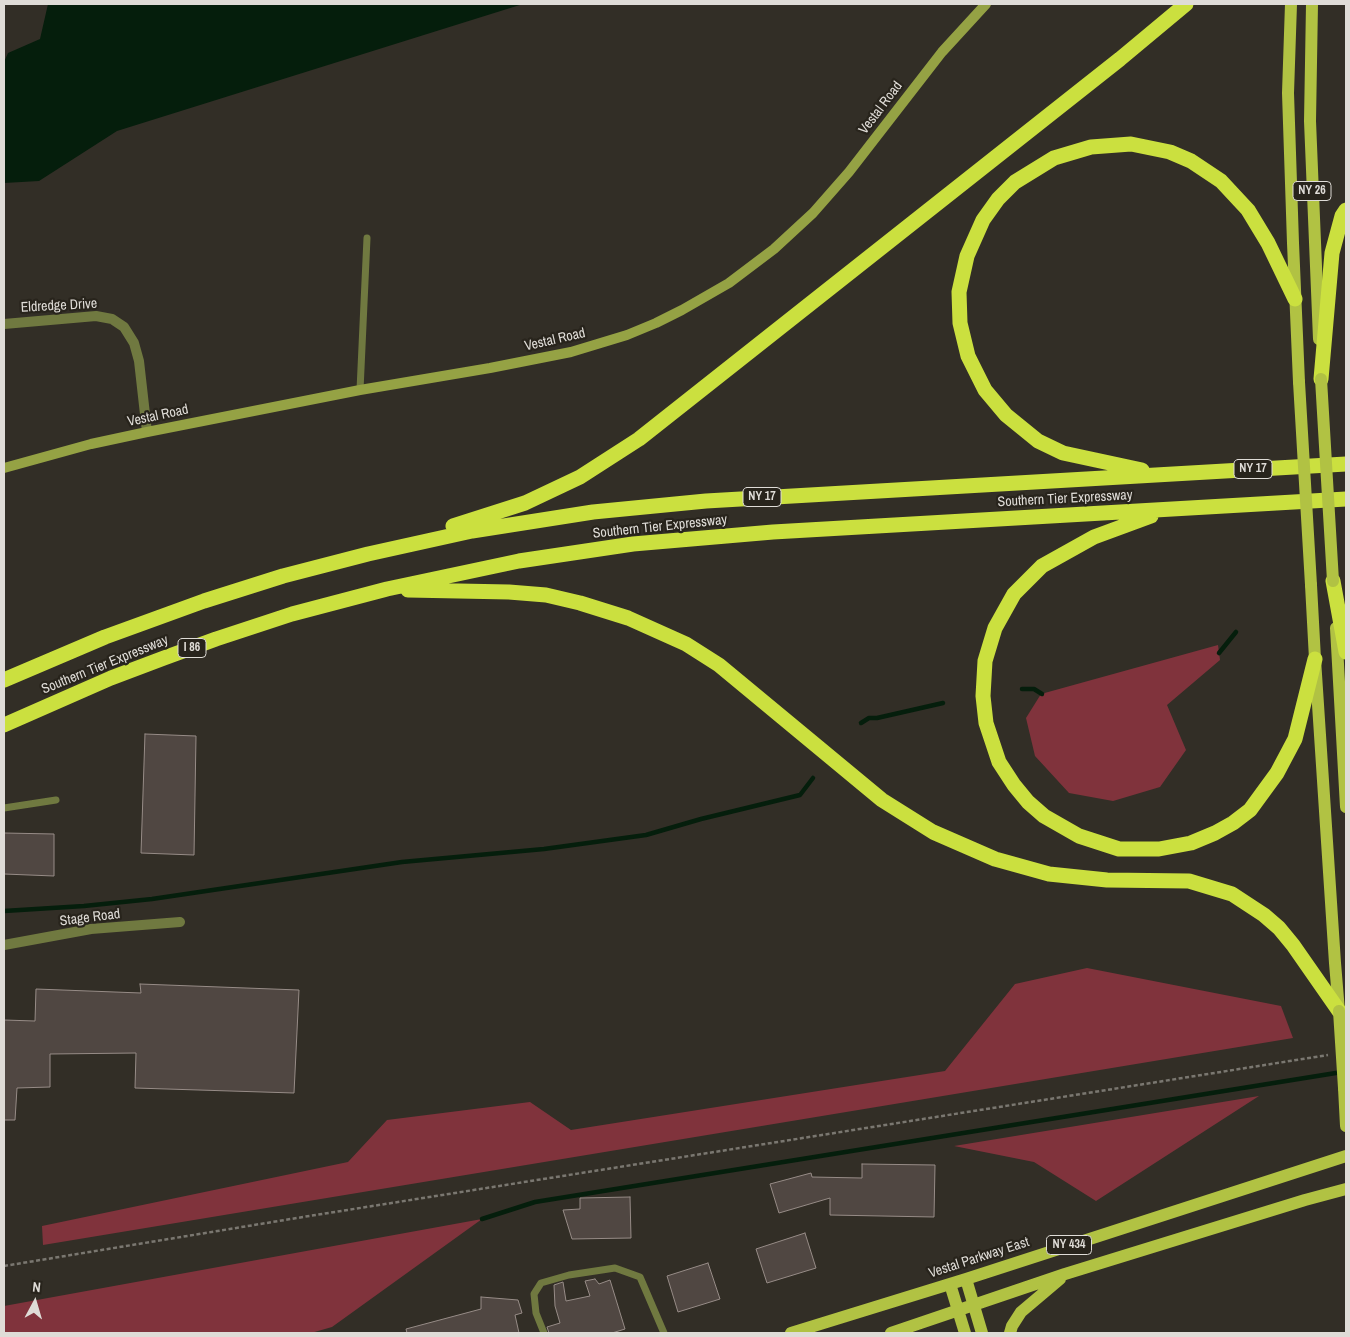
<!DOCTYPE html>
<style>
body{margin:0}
#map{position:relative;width:1350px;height:1337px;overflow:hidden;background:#322e26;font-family:"Archivo Narrow",sans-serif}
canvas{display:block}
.frame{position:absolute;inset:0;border:5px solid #dfdcd7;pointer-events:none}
.north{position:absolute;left:10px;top:1277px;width:50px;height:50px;-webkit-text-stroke:4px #28241c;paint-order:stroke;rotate:6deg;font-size:14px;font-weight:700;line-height:20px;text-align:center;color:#dfdcd7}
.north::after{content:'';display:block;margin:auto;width:18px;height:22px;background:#dfdcd7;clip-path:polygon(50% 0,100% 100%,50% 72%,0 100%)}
</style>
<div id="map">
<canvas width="1350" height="1337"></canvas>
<div class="frame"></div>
<div class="north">N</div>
</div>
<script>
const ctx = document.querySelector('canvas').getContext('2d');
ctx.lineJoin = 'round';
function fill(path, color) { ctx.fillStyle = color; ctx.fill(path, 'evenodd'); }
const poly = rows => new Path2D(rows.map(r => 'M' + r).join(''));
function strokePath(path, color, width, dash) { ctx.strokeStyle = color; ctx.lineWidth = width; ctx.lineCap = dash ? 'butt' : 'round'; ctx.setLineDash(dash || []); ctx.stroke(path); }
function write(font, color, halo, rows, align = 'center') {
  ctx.font = font + ' "Archivo Narrow",sans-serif'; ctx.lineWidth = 4.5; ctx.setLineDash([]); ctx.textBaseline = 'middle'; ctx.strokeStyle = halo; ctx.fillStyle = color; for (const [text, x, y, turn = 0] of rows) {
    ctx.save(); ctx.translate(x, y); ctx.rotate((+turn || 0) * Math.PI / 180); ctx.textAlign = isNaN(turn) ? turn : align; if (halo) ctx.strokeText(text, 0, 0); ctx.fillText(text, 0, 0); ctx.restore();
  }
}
fill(poly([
 [1218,645,1220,660,1167,705,1186,750,1160,787,1113,801,1069,793,1035,756,1026,718,1041,694],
 [1087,968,1281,1006,1293,1038,43,1245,42,1226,348,1162,387,1120,530,1102,571,1130,945,1071,1015,984],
 [1259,1096,1096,1201,1034,1162,954,1146],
 [482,1219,332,1327,311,1333,4,1333,4,1306]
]), '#80333c');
fill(poly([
 [48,4,523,4,117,131,39,181,4,183,4,62,8,53,40,39]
]), '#051e0c');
strokePath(poly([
 [1219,653,1236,632],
 [1022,689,1034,689,1042,694],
 [861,723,869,718,877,718,943,703],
 [4,911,84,906,152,899,402,862,544,849,646,835,701,819,800,795,813,778],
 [482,1219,535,1202,1342,1072]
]), '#051e0c', 4.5);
const building = poly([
 [145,734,196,736,194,855,141,853,145,734],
 [4,833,54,834,54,876,4,874,4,833],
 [140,984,299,990,294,1093,135,1088,136,1053,50,1054,50,1087,17,1088,15,1120,4,1120,4,1020,35,1021,36,989,141,993,140,984],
 [862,1164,935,1165,934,1217,830,1215,830,1198,779,1213,770,1184,811,1173,812,1177,862,1178,862,1164],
 [630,1197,631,1238,572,1239,563,1210,580,1209,580,1198,630,1197],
 [805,1233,816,1268,767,1283,756,1249,805,1233],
 [708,1263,720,1299,678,1312,667,1276,708,1263],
 [595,1279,599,1284,610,1280,625,1329,612,1333,549,1333,547,1327,560,1323,555,1306,554,1285,563,1282,566,1301,590,1296,585,1281,595,1279],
 [481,1297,518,1300,522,1313,515,1315,519,1333,407,1333,406,1329,481,1309,481,1297]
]);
fill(building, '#504742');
strokePath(building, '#978c87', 1);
strokePath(poly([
 [4,1266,303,1217,1328,1055]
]), '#7a7770', 2.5, [4, 2.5]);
strokePath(poly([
 [360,390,367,238],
 [4,808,56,800],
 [544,1333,536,1313,534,1294,541,1283,569,1275,615,1268,640,1277,664,1333]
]), '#707940', 7);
strokePath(poly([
 [4,324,96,316,112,319,124,327,134,343,139,361,147,432],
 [4,945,91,929,180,922]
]), '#707940', 10);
strokePath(poly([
 [4,468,91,444,147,432,360,390,490,368,571,352,627,335,656,323,682,310,729,283,774,249,813,213,849,172,942,52,986,4]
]), '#95a244', 10);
strokePath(poly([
 [1291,4,1288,93,1293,243,1299,382],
 [1312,4,1310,121,1319,339],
 [1311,585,1315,659,1335,963,1339,1011],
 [1336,628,1346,807],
 [1344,1088,1346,1126],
 [966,1279,982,1333],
 [950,1284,965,1333],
 [791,1333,966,1279,1346,1156],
 [891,1333,1065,1274,1305,1200,1346,1189],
 [1010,1333,1012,1326,1021,1312,1060,1279]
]), '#b1c243', 12);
strokePath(poly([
 [1321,379,1332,253,1342,216,1346,210],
 [1142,470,1063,453,1038,441,1006,415,985,390,968,356,960,323,959,292,967,256,983,220,998,199,1015,182,1054,158,1091,147,1131,144,1170,152,1191,161,1221,181,1248,210,1268,243,1295,299],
 [1151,516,1094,537,1042,566,1014,594,995,628,985,661,983,696,986,723,999,762,1014,785,1028,802,1044,816,1079,836,1119,849,1159,849,1191,843,1215,833,1233,823,1250,810,1277,773,1295,739,1315,659],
 [453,526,525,503,580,477,639,439,1120,59,1186,4],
 [1333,581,1346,652],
 [408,590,509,592,546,595,580,603,628,618,686,644,719,665,882,800,933,832,995,859,1049,874,1107,880,1189,881,1232,894,1264,915,1279,928,1293,945,1339,1011],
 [4,680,105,637,204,601,283,576,368,554,472,531,593,512,706,501,1346,464],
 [4,725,111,678,164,658,216,639,292,614,387,589,519,561,633,544,773,532,1346,499]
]), '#cbe03f', 15);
strokePath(poly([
 [1321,379,1333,581],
 [1299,382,1311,585],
 [1339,1011,1344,1088]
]), '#b1c243', 12);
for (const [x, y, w] of [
 [1312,191,38],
 [1253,469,38],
 [762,497,38],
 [192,648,28],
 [1069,1245,45]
]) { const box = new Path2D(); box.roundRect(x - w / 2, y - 9.5, w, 19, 4); ctx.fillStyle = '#28241c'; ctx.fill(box); strokePath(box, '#dfdcd7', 1); }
write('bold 12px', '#dfdcd7', null, [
 ["NY 26",1312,191],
 ["NY 17",1253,469],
 ["NY 17",762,497],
 ["I 86",192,648],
 ["NY 434",1069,1245]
]);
write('14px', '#dfdcd7', '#28241c', [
 ["Vestal Road",881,108,-53],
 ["Eldredge Drive",59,306,-3],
 ["Vestal Road",555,340,-13],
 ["Vestal Road",158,416,-12],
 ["Southern Tier Expressway",1065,499,-3],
 ["Southern Tier Expressway",660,527,-6],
 ["Southern Tier Expressway",105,665,-22],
 ["Stage Road",90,918,-7],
 ["Vestal Parkway East",979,1258,-18]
]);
</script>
